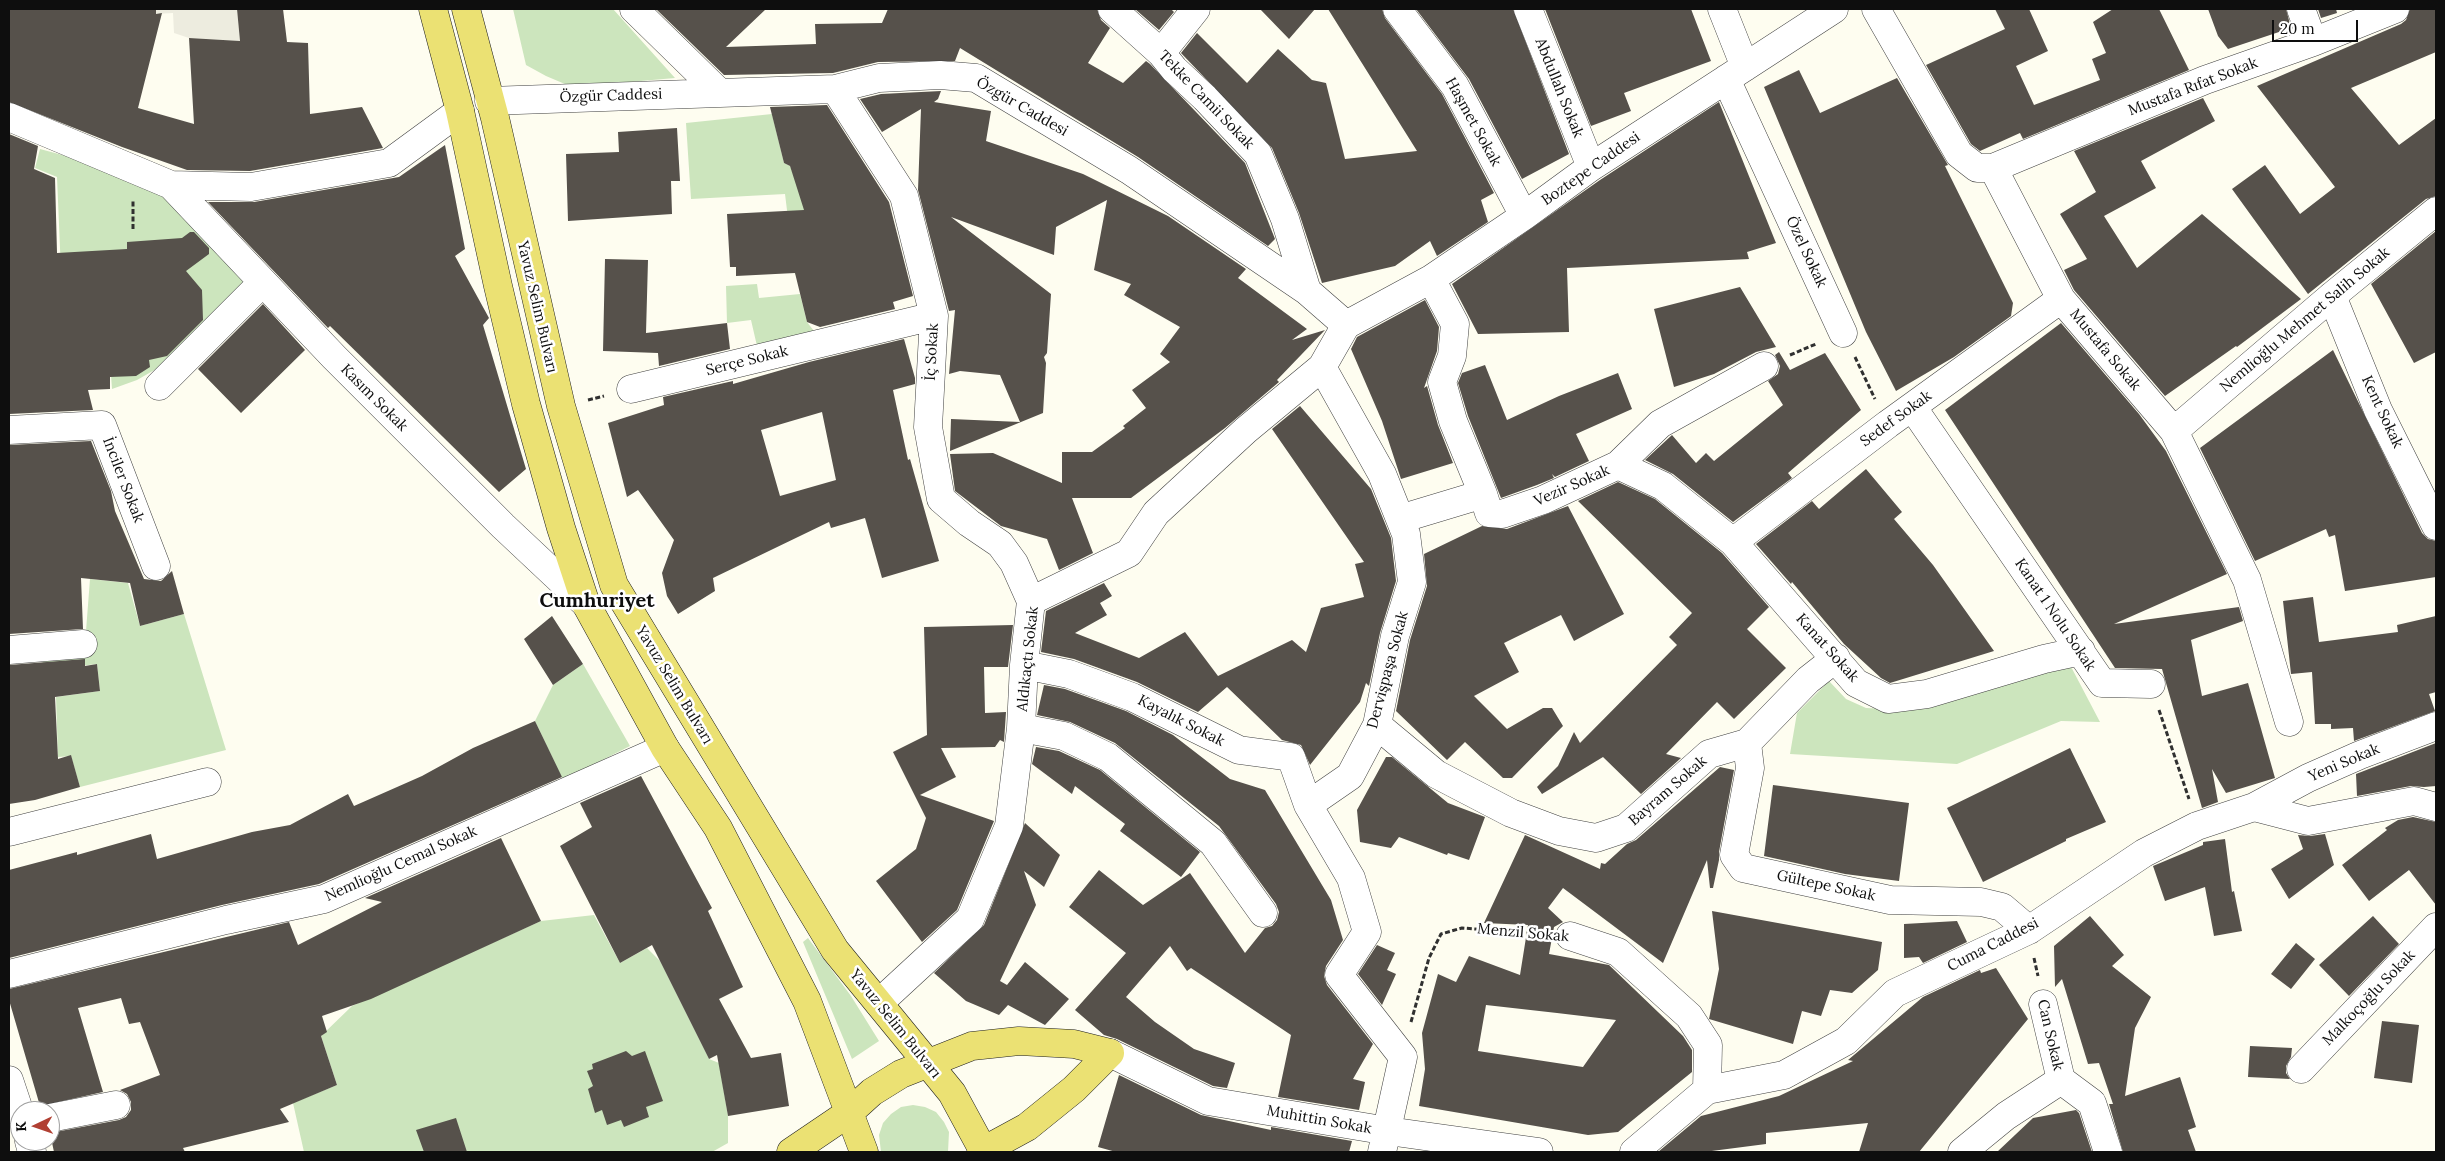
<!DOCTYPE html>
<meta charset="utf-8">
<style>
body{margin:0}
#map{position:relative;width:2445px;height:1161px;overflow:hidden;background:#fefdf0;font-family:Lora,serif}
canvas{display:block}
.frame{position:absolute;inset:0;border:10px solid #0e0e0e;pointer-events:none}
.north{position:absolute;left:10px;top:1101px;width:50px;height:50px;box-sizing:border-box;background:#fff;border:1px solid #9f9f9f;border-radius:50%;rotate:267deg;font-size:14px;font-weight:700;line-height:20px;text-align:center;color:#0e0e0e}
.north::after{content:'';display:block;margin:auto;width:18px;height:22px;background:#b14033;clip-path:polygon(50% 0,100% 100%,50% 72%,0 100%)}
.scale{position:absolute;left:2272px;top:20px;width:86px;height:22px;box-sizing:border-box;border:2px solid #0e0e0e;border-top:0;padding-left:6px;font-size:15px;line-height:18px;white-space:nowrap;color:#0e0e0e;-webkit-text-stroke:4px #fff;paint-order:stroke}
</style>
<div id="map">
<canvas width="2445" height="1161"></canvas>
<div class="frame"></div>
<div class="north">K</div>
<div class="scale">20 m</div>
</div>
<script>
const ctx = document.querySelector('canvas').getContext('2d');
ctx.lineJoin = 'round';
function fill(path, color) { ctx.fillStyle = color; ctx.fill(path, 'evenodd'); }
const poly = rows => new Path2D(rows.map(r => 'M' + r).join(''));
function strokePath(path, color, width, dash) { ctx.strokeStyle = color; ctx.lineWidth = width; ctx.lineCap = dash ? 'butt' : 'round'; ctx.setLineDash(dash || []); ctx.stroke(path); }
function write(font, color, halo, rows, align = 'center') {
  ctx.font = font + ' Lora,serif'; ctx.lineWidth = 5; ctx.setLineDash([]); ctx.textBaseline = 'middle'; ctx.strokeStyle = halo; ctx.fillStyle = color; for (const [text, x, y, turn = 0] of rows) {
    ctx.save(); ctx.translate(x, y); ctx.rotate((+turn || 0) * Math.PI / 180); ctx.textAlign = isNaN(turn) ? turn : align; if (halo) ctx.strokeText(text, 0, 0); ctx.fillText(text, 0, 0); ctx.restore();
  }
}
fill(poly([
 [513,9,613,9,675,78,572,87,546,76,526,65],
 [772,114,784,163,790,166,823,250,795,275,785,194,691,199,686,123],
 [40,149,92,163,172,198,252,283,179,356,137,380,112,389,111,375,61,272,57,177,35,168],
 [757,284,759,298,800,294,807,322,817,335,757,346,751,320,727,323,726,286],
 [90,579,128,583,140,626,184,614,226,750,80,787,71,756,58,757,56,697,100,691,97,664,44,670,42,659,86,631],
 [2068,661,2100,722,2061,721,1957,764,1790,754,1797,713,1829,681,1846,699,1866,708,1910,710],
 [583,664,630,746,563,780,535,721,553,685],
 [594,915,620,963,647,948,660,961,709,1059,719,1063,728,1116,728,1143,712,1152,304,1152,293,1103,337,1085,321,1036,352,1006,541,921],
 [808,938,851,996,879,1041,852,1059,803,942],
 [913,1105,925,1107,936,1112,944,1122,949,1132,948,1152,881,1152,879,1135,883,1123,891,1114,901,1107]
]), '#cce5bd');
fill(poly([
 [156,9,237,9,240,41,189,38,174,33,173,13,156,14]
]), '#edecdf');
fill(poly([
 [9,9,156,9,156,14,162,13,138,108,194,124,189,38,240,41,237,9,283,9,287,42,308,43,310,114,362,107,383,148,250,171,187,170,122,147,9,102],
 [656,9,766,9,726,47,816,44,815,24,882,23,888,9,1097,9,1101,20,1110,28,1088,63,1123,83,1146,61,1150,64,1245,163,1275,239,1268,246,1138,157,960,48,955,61,878,62,833,73,724,75],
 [1135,9,1171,9,1174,12,1159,30],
 [1260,9,1315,9,1289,39],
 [1328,9,1382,9,1385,18,1442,94,1494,193,1481,200,1488,222,1437,256,1430,241,1395,266,1322,283,1299,213,1272,148,1181,53,1197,33,1247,83,1278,49,1312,80,1326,83,1345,159,1417,151],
 [1416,9,1513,9,1569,154,1522,179,1469,79],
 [1545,9,1691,9,1711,61,1624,93,1631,111,1591,126],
 [1995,9,2029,9,2048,51,2016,66,2034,105,2100,80,2092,59,2106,53,2093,22,2113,9,2159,9,2189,70,2023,139,2020,133,1980,151,1971,144,1926,65,2005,29],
 [2208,9,2286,9,2291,28,2228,49,2218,36],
 [2318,9,2336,9,2337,13,2321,18],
 [2410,9,2436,9,2436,52,2351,88,2399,145,2436,118,2436,196,2426,199,2308,294,2232,189,2265,165,2300,214,2335,187,2257,86,2401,24,2406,20],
 [1799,70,1820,113,1897,78,1948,165,1945,166,2013,303,2011,316,1954,357,1896,391,1866,332,1764,87],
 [941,91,938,99,934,102,991,111,986,141,1083,174,1168,216,1246,269,1238,278,1307,329,1292,340,1325,330,1277,380,1279,382,1225,428,1131,498,1072,498,1093,553,1059,570,1047,539,1001,526,955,491,950,454,993,453,1062,483,1062,452,1092,452,1125,428,1123,426,1146,408,1132,390,1170,362,1160,354,1180,327,1124,295,1131,284,1094,270,1107,200,1056,227,1054,255,951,217,1051,294,1047,353,1044,357,1046,363,1043,413,950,451,951,419,1020,422,1000,375,960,371,949,374,955,310,949,311,918,190,921,109,882,132,860,99,881,94],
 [2203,98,2215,121,2141,161,2156,188,2104,216,2137,268,2202,214,2301,299,2237,347,2236,346,2165,396,2074,290,2064,270,2087,259,2060,214,2096,192,2074,151],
 [1719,102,1776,243,1747,252,1749,259,1567,268,1569,332,1478,334,1452,284,1600,180],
 [827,105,889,202,913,296,893,302,895,309,820,327,807,322,795,273,736,276,736,267,730,267,727,214,804,210,790,166,784,163,770,107],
 [677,128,680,181,671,181,672,214,568,221,566,154,619,152,618,132],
 [9,134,38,146,34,169,55,178,57,253,127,249,127,242,182,238,190,232,194,232,209,248,209,254,186,271,202,290,203,320,167,356,149,360,150,367,136,376,110,377,110,389,88,390,93,410,9,414],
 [445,145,465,249,455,256,489,318,483,325,526,469,499,492,330,326,328,328,208,202,254,202,399,177],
 [2436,231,2436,352,2414,363,2371,284],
 [605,259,648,260,646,333,727,323,730,349,659,366,658,353,603,351],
 [1740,287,1776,347,1756,352,1714,374,1674,387,1654,309],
 [1425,300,1439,327,1437,351,1424,388,1427,386,1438,425,1453,463,1401,479,1382,421,1351,349,1357,337],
 [263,304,305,350,241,413,198,369],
 [2061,323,2139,414,2166,451,2227,574,2114,624,2239,607,2243,621,2191,640,2202,696,2248,683,2275,778,2226,793,2212,769,2218,802,2202,808,2162,669,2115,668,1945,410],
 [904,339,915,378,915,384,893,390,908,460,910,459,939,561,882,578,865,518,831,528,829,522,713,578,715,591,678,614,667,596,662,573,674,540,638,490,627,497,608,423,664,405,663,397,733,381,733,384,809,362],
 [822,412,836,480,780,496,761,430],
 [2333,350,2422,533,2428,539,2436,541,2436,577,2345,591,2335,535,2329,537,2326,529,2255,561,2200,448],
 [1779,352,1790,370,1825,353,1861,410,1788,473,1792,478,1733,522,1673,474,1645,460,1672,435,1696,463,1706,453,1714,461,1783,405,1768,381,1778,374,1780,366,1775,355],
 [1485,365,1507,420,1559,396,1618,373,1632,409,1576,434,1589,461,1555,477,1552,474,1554,478,1537,485,1501,498,1468,416,1458,383,1462,373],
 [1300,406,1371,489,1391,538,1396,581,1380,633,1369,686,1366,683,1360,702,1310,765,1301,745,1282,740,1227,687,1198,712,1137,682,1074,659,1041,652,1046,611,1104,583,1112,596,1100,603,1107,615,1075,633,1139,658,1185,632,1218,676,1292,640,1306,652,1321,608,1364,597,1355,564,1364,562,1272,429],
 [91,441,111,491,115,511,144,579,161,581,172,571,184,614,140,626,130,583,81,578,83,629,9,634,9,445],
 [1866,469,1902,512,1894,519,1933,565,1994,651,1890,683,1881,678,1844,644,1792,582,1791,584,1756,544,1812,501,1819,509],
 [1618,482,1655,499,1722,553,1769,607,1747,629,1786,668,1734,719,1717,702,1666,754,1681,758,1641,794,1603,757,1542,794,1537,787,1558,766,1574,732,1580,743,1677,645,1669,637,1692,613,1578,501],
 [1568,506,1624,614,1574,641,1561,615,1504,643,1519,672,1474,696,1507,729,1543,708,1552,708,1563,726,1512,778,1503,778,1465,742,1447,760,1396,711,1410,640,1427,586,1424,554,1482,526,1507,529],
 [2313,597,2319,642,2398,632,2397,625,2436,616,2436,692,2429,694,2435,711,2354,741,2353,728,2331,729,2331,724,2315,724,2312,672,2291,674,2283,601],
 [552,616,583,664,553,685,524,639],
 [1013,625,1008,667,984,667,985,713,1006,712,1004,742,1000,740,995,747,941,748,956,777,920,795,994,821,957,910,922,942,876,881,916,849,926,818,893,752,927,735,924,627],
 [85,659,85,666,97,664,100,691,55,697,58,759,71,755,80,787,35,800,9,804,9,665],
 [1044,685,1065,689,1126,711,1173,735,1230,779,1265,790,1331,900,1343,940,1326,966,1324,976,1327,985,1373,1044,1353,1079,1365,1082,1359,1110,1278,1097,1291,1035,1191,968,1187,971,1170,946,1126,997,1155,1022,1194,1049,1235,1063,1227,1088,1213,1086,1117,1039,1104,1035,1075,1010,1126,953,1069,907,1099,870,1143,905,1190,873,1245,953,1265,928,1272,926,1277,920,1279,912,1276,904,1219,826,1115,743,1070,722,1037,715],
 [535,721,562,777,319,884,222,905,9,958,9,870,77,852,77,855,151,834,157,859,252,832,290,825,348,794,354,806,422,776,473,748],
 [2436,743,2436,786,2424,787,2411,786,2357,796,2356,774],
 [1036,747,1059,751,1100,770,1200,852,1181,877,1120,831,1125,824,1075,786,1072,794,1032,764],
 [2070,748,2106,822,2066,839,2066,841,1983,882,1947,808],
 [1386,757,1392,757,1448,803,1485,817,1469,860,1448,853,1447,855,1399,837,1391,848,1360,842,1357,810],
 [1720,767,1734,770,1719,852,1719,860,1713,888,1710,888,1707,860,1663,963,1563,888,1548,908,1563,922,1554,927,1549,954,1609,965,1683,1036,1692,1050,1692,1072,1618,1132,1588,1135,1419,1106,1425,1069,1422,1033,1438,974,1456,982,1469,956,1520,975,1528,925,1484,923,1525,835,1600,869,1601,863,1605,864,1627,844,1636,840],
 [1486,1005,1557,1013,1616,1020,1583,1067,1478,1051],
 [641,776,712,908,708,911,743,987,719,999,751,1058,781,1053,789,1106,728,1116,717,1055,709,1059,652,945,620,963,560,846,592,827,580,803],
 [1773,785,1909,803,1899,881,1845,874,1764,856],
 [2413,817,2436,822,2436,905,2409,870,2369,901,2342,865,2387,830,2385,828,2398,820],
 [1025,823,1060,855,1044,887,1024,871,1036,905,1000,981,1007,985,1025,962,1069,999,1045,1025,1008,1005,999,1015,966,1001,934,973,984,925],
 [2325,834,2334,865,2289,899,2271,869,2303,849,2298,835,2310,836],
 [501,838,541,921,371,999,322,1016,327,1032,321,1036,337,1085,280,1109,289,1122,183,1148,185,1152,54,1152,50,1133,119,1120,126,1117,131,1110,131,1102,127,1094,120,1090,160,1075,140,1022,129,1024,121,998,78,1008,103,1092,40,1106,9,1000,9,989,289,922,298,945,382,902,365,898],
 [2225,839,2232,892,2234,891,2242,931,2214,936,2205,887,2165,901,2153,866,2203,845,2203,842],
 [1712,911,1882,942,1878,970,1852,993,1830,990,1821,1016,1802,1011,1793,1044,1709,1019,1719,969],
 [2090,916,2124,955,2112,966,2151,997,2135,1028,2125,1096,2180,1077,2196,1127,2188,1130,2196,1152,2123,1152,2109,1104,2113,1104,2099,1063,2088,1064,2062,979,2055,987,2054,946],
 [2373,916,2399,944,2349,996,2319,965],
 [1957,921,1967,942,1923,963,1919,957,1904,958,1904,924],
 [2296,943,2315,959,2291,989,2271,974],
 [1377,945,1395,953,1387,970,1396,974,1382,1005,1358,974],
 [1996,968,2028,1019,1919,1152,1859,1152,1868,1123,1766,1133,1766,1144,1704,1152,1658,1152,1701,1116,1779,1096,1853,1061,1848,1060,1923,997,1980,970,1981,973],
 [2382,1021,2419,1025,2412,1083,2374,1078],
 [2250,1046,2292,1048,2291,1057,2286,1066,2286,1073,2290,1079,2248,1077],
 [626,1051,632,1056,645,1051,663,1101,646,1107,649,1117,624,1127,621,1120,607,1125,602,1110,595,1113,588,1089,593,1086,587,1071,593,1069,592,1064],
 [1119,1075,1201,1115,1271,1130,1271,1127,1352,1141,1349,1152,1116,1152,1098,1147],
 [2076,1110,2079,1113,2092,1152,1997,1152,2033,1118],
 [456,1118,467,1152,424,1152,416,1130]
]), '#56514b');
const minor = poly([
 [634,9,720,93],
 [1112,9,1161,53,1174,69,1205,98,1258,154,1285,219,1307,291],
 [1397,9,1455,86,1524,216],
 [1528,9,1591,167],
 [1722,9,1745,67],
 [1876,9,1959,154,1977,168,1993,168,2205,80,2313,42,2395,9],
 [2301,9,2313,42],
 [1161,53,1196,9],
 [1726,79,1843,333],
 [835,89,904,196,934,316,928,427,941,499,969,523,1000,544,1014,563,1031,601],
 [489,101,835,89,879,78,940,75,976,78,1129,170,1307,291,1346,325],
 [9,117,171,185,251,187,389,163,460,111],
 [1993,168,2061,299,2174,431,2247,580,2289,722],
 [171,185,334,357,503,526,586,604],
 [1431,279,1455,324,1452,356,1442,382,1453,421,1483,494],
 [2332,296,2378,410,2436,526],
 [1346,325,1431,279,1524,216,1591,167,1834,9],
 [1322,367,1382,474,1406,534,1412,582,1395,636,1377,725,1350,776,1308,805,1351,878,1367,932,1339,975,1403,1057,1382,1152],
 [159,386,263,282],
 [631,389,934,316],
 [1913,408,2102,683,2151,684],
 [9,430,102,425,156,566],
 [2174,431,2332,296,2436,211],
 [1618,465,1663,486,1733,542,1856,683,1888,699,1927,694,2044,659,2081,651],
 [1400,519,1483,494,1489,513,1502,514,1543,500,1618,465,1660,424,1764,366],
 [1733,542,1888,424,2061,299],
 [1031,601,1129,553,1156,513,1246,430,1322,367,1346,325],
 [9,650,83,644],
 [1024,665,1069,674,1132,697,1239,750,1291,757,1308,805],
 [1377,725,1436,774,1511,813,1559,831,1596,838,1626,828,1709,754,1747,743,1808,680,1836,658],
 [1021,728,1064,736,1108,757,1213,843,1263,913],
 [1747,743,1750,768,1734,855,1743,868,1890,900,1981,902,2002,907,2029,930],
 [2254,807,2308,821,2414,801,2436,807],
 [9,832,207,782],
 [1570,936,1618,952,1689,1016,1708,1045,1707,1090],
 [9,974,226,920,324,899,665,748],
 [879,1003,970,919,1009,826,1021,728,1024,665,1031,601],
 [2043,1004,2061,1080,2092,1103,2108,1152],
 [1110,1053,1208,1101,1388,1131,1539,1152],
 [2301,1069,2436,927],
 [9,1080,20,1113],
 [50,1118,116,1105],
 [29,1141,32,1152],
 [1634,1152,1707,1090,1784,1075,1846,1041,1895,993,2029,930,2144,853,2197,826,2254,807,2308,778,2360,755,2436,726],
 [1962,1152,2006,1116,2061,1080]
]);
const major = poly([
 [433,9,460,111,498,286,526,404,561,528,586,604,665,748,718,828,807,1001,864,1152],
 [466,9,495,118,561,406,614,585,835,950,952,1093,984,1152],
 [791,1152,850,1112,872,1092,901,1074,972,1046,1019,1041,1074,1044,1110,1053],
 [981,1152,1027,1127,1074,1089,1110,1053]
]);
strokePath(minor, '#414141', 29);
strokePath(major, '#1f1f1f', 29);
strokePath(poly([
 [133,229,133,200],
 [1790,355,1816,344],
 [1855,357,1875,399],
 [588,400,604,396],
 [2159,710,2189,799],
 [2034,958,2038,976],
 [1411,1022,1429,958,1441,934,1462,928,1542,934]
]), '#303030', 3, [5, 2.5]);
strokePath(minor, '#fff', 28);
strokePath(major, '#ebe173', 28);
write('15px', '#0e0e0e', '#fff', [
 ["Mustafa Rıfat Sokak",2193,87,-21],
 ["Abdullah Sokak",1559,88,68],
 ["Özgür Caddesi",611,96,-2],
 ["Tekke Camii Sokak",1206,100,46],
 ["Özgür Caddesi",1022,107,30],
 ["Haşmet Sokak",1473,122,61],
 ["Boztepe Caddesi",1591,169,-35],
 ["Özel Sokak",1806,252,65],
 ["Yavuz Selim Bulvarı",537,307,77],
 ["Nemlioğlu Mehmet Salih Sokak",2305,320,-40],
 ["Mustafa Sokak",2105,350,50],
 ["İç Sokak",932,352,-87],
 ["Serçe Sokak",747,361,-14],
 ["Kasım Sokak",374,398,45],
 ["Kent Sokak",2382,412,65],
 ["Sedef Sokak",1896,419,-36],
 ["İnciler Sokak",123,480,69],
 ["Vezir Sokak",1572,486,-24],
 ["Kanat 1 Nolu Sokak",2055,615,56],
 ["Kanat Sokak",1827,648,48],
 ["Aldıkaçtı Sokak",1028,659,-84],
 ["Dervişpaşa Sokak",1388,670,-75],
 ["Yavuz Selim Bulvarı",674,685,59],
 ["Kayalık Sokak",1181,721,27],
 ["Yeni Sokak",2344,763,-23],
 ["Bayram Sokak",1668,791,-41],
 ["Nemlioğlu Cemal Sokak",401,864,-24],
 ["Gültepe Sokak",1826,886,12],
 ["Menzil Sokak",1523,933,5],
 ["Cuma Caddesi",1993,945,-27],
 ["Malkoçoğlu Sokak",2369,998,-46],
 ["Yavuz Selim Bulvarı",895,1024,51],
 ["Can Sokak",2050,1035,77],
 ["Muhittin Sokak",1319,1120,10]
]);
write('bold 20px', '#0e0e0e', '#fff', [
 ["Cumhuriyet",597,601]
]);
</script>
